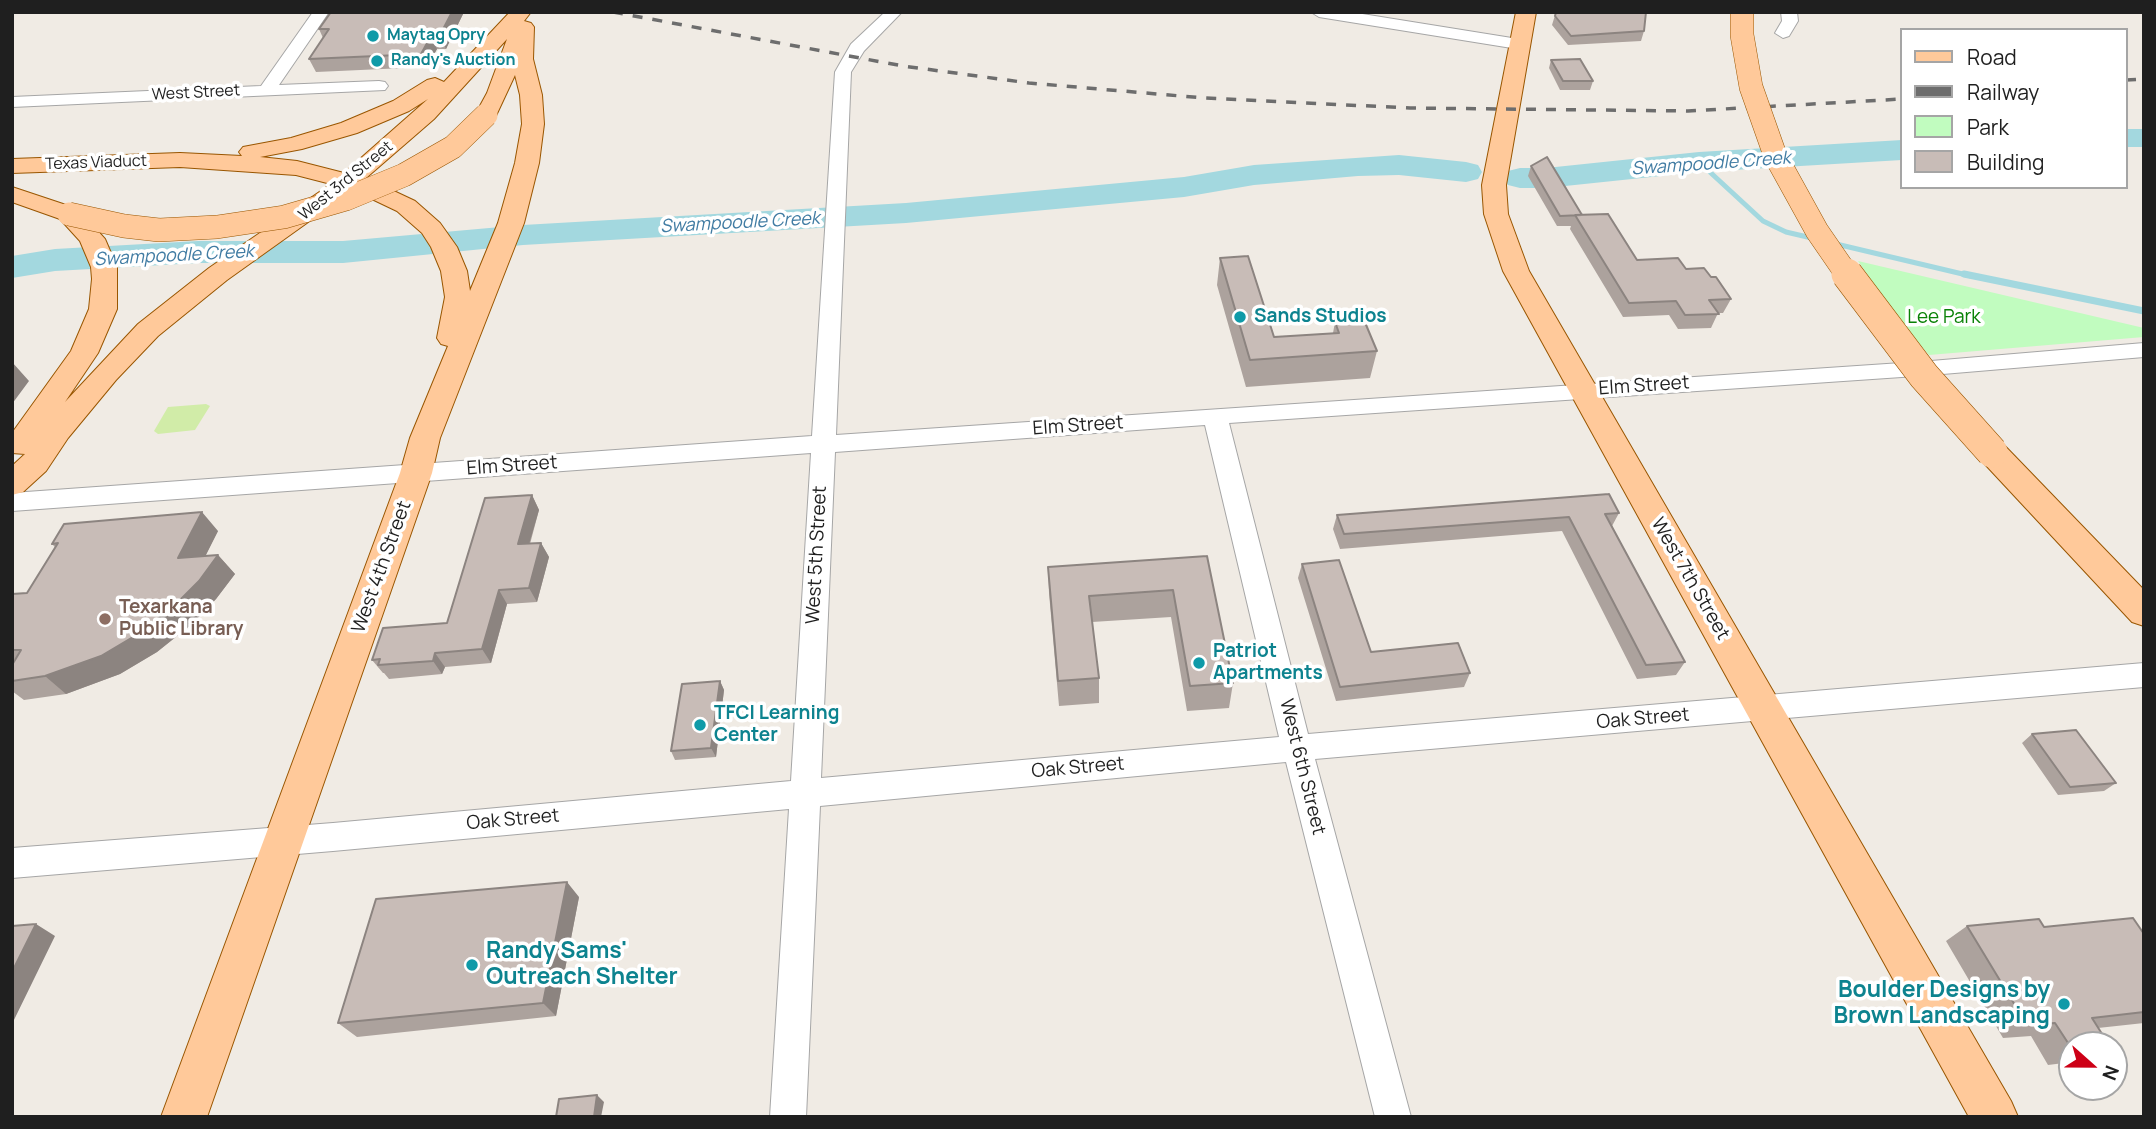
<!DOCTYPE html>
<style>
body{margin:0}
#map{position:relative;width:2156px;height:1129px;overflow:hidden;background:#f0ebe4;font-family:Manrope,sans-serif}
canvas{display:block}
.frame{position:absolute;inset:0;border:14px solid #1f1f1f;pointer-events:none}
.legend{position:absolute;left:1900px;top:28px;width:228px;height:161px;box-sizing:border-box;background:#fff;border:2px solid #a5a5a5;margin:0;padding:9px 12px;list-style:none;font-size:21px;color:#1f1f1f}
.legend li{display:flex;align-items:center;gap:14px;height:35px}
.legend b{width:35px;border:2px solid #a5a5a5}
.north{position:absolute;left:2058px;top:1031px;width:70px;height:70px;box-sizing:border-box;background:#fff;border:2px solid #a5a5a5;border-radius:50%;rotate:111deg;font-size:19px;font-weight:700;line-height:28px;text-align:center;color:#1f1f1f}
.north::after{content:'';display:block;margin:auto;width:24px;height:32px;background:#cd0016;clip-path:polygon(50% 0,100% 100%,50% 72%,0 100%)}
</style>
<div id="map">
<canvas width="2156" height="1129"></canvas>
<div class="frame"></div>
<ul class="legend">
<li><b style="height:9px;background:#ffc99a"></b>Road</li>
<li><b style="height:9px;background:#6d6d6d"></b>Railway</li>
<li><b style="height:19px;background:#c1fcbf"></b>Park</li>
<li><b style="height:19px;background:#c8bcb7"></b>Building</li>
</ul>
<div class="north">N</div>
</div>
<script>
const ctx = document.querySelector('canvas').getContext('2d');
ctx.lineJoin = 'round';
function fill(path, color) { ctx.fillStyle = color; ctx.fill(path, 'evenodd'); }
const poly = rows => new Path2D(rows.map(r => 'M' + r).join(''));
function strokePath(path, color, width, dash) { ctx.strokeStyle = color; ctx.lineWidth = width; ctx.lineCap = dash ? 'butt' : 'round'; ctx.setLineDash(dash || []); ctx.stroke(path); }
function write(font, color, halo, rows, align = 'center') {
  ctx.font = font + ' Manrope,sans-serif'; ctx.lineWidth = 7; ctx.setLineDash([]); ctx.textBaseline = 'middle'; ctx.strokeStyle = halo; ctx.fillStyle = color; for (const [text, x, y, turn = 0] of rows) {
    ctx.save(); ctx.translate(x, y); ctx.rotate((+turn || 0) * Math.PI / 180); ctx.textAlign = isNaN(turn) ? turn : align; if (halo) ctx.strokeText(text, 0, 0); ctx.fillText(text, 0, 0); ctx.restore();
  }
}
fill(poly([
 [206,404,210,406,195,430,158,434,154,431,168,407]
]), '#d1eca8');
fill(poly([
 [1858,261,2144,328,2144,337,1929,355,1898,319]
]), '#c1fcbf');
strokePath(poly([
 [1699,162,1763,221,1786,232,1816,239],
 [1832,243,1971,276]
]), '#a3d8df', 5);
strokePath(poly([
 [1964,274,2144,311]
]), '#a3d8df', 7);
fill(poly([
 [2126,129,2144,129,2144,147,2126,147,2126,129],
 [1902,140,1902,160,1699,172,1546,188,1520,188,1508,185,1504,178,1508,171,1520,168,1546,168,1699,152,1902,140],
 [1399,155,1466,162,1478,165,1482,172,1478,179,1466,182,1399,175,1358,176,1254,185,1184,197,906,223,523,245,343,263,198,263,55,271,12,278,12,256,55,249,198,241,343,241,523,225,906,203,1184,177,1254,165,1399,155]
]), '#a3d8df');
const minor = poly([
 [313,12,329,12,279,85,379,81,385,82,388,86,385,90,12,107,12,97,261,86,313,12],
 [885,12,902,12,864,51,851,72,836,435,1931,361,2144,343,2144,357,1931,375,1229,423,1308,734,2144,663,2144,687,1315,759,1411,1117,1375,1117,1286,762,820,806,806,1117,770,1117,789,809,333,851,12,878,12,848,333,823,791,781,811,453,12,511,12,493,812,436,835,72,851,44,885,12],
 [1205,425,1279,737,821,778,835,452,1205,425],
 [1311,12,1350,12,1518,39,1526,44,1518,49,1319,17,1311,12],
 [1781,12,1797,12,1798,21,1789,36,1783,38,1775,33,1782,21,1781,12]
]);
const major = poly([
 [510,12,531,12,524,21,531,23,534,27,533,59,542,95,544,124,539,163,524,223,440,438,432,473,207,1117,161,1117,400,473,410,438,448,346,441,344,437,338,445,297,441,271,431,247,422,233,397,211,353,190,227,280,158,336,116,380,68,438,46,471,23,492,12,495,12,466,25,454,12,453,12,433,71,351,89,309,92,279,91,267,80,241,60,219,12,202,12,187,78,209,105,239,117,267,117,309,98,353,65,402,138,324,209,268,331,184,296,175,180,167,12,173,12,159,180,153,242,156,239,152,243,147,291,138,341,123,393,101,427,80,435,78,444,82,510,12],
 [507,39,487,93,475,115,478,120,486,122,494,120,515,75,520,95,522,124,515,163,498,223,470,291,467,271,457,247,440,223,415,201,366,178,434,119,507,39],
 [428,99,344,173,297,161,260,157,302,149,357,133,409,111,428,99],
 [1516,12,1536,12,1506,185,1508,214,1529,271,2011,1101,2018,1117,1969,1117,1503,271,1484,214,1482,185,1516,12],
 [1992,441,2003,444,2144,590,2144,626,2132,622,1981,460,1977,452,1981,444,1992,441]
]);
strokePath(minor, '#a6a6a6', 2);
strokePath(major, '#995600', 2);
fill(minor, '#fff');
fill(major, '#ffc99a');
strokePath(poly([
 [613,12,903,66,1029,83,1204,98,1410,108,1688,111,1902,99],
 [2126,80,2144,79]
]), '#6d6d6d', 3.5, [10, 10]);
const majorBridgeFar1 = poly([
 [1742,12,1742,35,1751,87,1775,155,1817,231,1848,276],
 [69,214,124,226,159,230,217,227,284,217,346,199,404,175,453,147,486,115]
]);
const majorBridge = poly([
 [1847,274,1924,376,1992,452]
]);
strokePath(majorBridgeFar1, '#995600', 24, []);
strokePath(majorBridge, '#995600', 32, []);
strokePath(majorBridgeFar1, '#ffc99a', 23);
strokePath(majorBridge, '#ffc99a', 31);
fill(poly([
 [464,12,446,49,437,49,427,67,316,72,309,59,323,38,319,29],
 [1556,12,1644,31,1641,41,1568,45,1552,25],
 [1551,60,1593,81,1590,90,1560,90,1549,68],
 [1531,166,1582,215,1637,260,1686,269,1711,277,1731,299,1723,313,1718,313,1711,328,1678,329,1669,315,1623,317,1570,229,1571,226,1557,226,1528,176],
 [1220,258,1274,337,1333,333,1335,322,1377,351,1370,378,1246,387,1217,285],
 [532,495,539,510,530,544,541,543,549,557,537,602,507,604,491,663,445,667,442,674,389,679,384,673,383,673,372,660,447,623],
 [1619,513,1612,526,1685,662,1676,675,1637,679,1562,531,1340,549,1333,529,1337,515],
 [218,531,205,556,218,555,235,574,216,599,192,624,157,652,120,674,66,694,24,700,12,691,12,665,15,660,12,658,12,594,27,593,55,547,52,544],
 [1207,556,1233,683,1229,708,1187,711,1171,617,1092,622,1099,678,1099,703,1059,706,1049,593,1048,567],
 [1302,564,1371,652,1470,673,1464,687,1336,701,1298,578],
 [720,681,724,690,716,757,675,760,671,751],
 [2032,734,2116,783,2104,791,2058,795,2022,743],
 [579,897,556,1016,357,1037,338,1023],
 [1967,926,2144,934,2144,1023,2098,1028,2072,1045,2072,1062,2048,1065,2031,1036,2003,1038,1946,941]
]), '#aca29d');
fill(poly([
 [452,12,464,12,446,49,440,35],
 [431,36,437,49,427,67,421,54],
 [12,362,29,381,12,404],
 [532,495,539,510,525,558,518,544],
 [202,512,218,531,195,577,178,558],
 [541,543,549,557,537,602,529,588],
 [218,555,235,574,216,599,192,624,157,652,120,674,66,694,45,676],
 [499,590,507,604,491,663,482,649],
 [435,653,445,667,442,674,433,661],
 [720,681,724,690,716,757,711,748],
 [567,882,579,897,556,1016,543,1003],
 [36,924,55,936,12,1024,12,972],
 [597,1095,604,1102,601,1117,594,1117]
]), '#8c8480');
const building = poly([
 [331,12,452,12,440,35,431,36,421,54,309,59,329,29,319,29,331,12],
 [1556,12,1646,12,1644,31,1571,36,1555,16,1556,12],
 [1580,59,1593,81,1563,81,1551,60,1580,59],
 [1547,157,1582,215,1560,216,1531,166,1547,157],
 [1608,214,1637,260,1678,258,1686,269,1704,268,1711,277,1716,277,1731,299,1709,300,1719,314,1685,315,1676,301,1629,303,1575,215,1608,214],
 [1248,256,1274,337,1339,333,1335,322,1364,320,1377,351,1250,360,1220,258,1248,256],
 [1609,494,1619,513,1605,514,1685,662,1646,665,1569,517,1344,534,1337,515,1609,494],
 [532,495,518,544,541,543,529,588,499,590,482,649,435,653,433,661,378,665,380,659,372,660,383,628,447,623,485,498,532,495],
 [202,512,178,558,218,555,199,581,174,606,138,634,101,656,45,676,12,681,12,665,21,650,12,650,12,594,27,593,58,543,52,544,64,524,202,512],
 [1207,556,1233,683,1190,686,1173,590,1089,596,1099,678,1058,681,1048,567,1207,556],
 [1339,560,1371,652,1458,643,1470,673,1340,687,1302,564,1339,560],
 [720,681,711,748,671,751,682,684,720,681],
 [2076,730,2116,783,2070,787,2032,734,2076,730],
 [567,882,543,1003,338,1023,376,899,567,882],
 [2133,918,2144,934,2144,1012,2092,1018,2109,1045,2072,1045,2072,1049,2055,1023,2027,1025,1967,926,2039,919,2044,927,2133,918],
 [36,924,12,972,12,926,36,924],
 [597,1095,594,1117,556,1117,559,1099,597,1095]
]);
fill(building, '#c8bcb7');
strokePath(building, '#8c8480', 2);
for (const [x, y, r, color] of [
 [373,36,7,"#0f9aa8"],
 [377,61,7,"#0f9aa8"],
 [1240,317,7,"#0f9aa8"],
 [105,619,7,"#8d6e63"],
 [1199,663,7,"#0f9aa8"],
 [700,725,7,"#0f9aa8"],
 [472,965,7,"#0f9aa8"],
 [2064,1004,7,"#0f9aa8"]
]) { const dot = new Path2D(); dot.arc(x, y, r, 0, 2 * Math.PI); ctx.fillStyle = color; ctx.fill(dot); strokePath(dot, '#fff', 2.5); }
write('bold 16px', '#0d838f', '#fff', [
 ["Maytag Opry",387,36],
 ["Randy's Auction",391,61]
], 'left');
write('16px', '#1f1f1f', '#fff', [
 ["West Street",196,93,-3],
 ["Texas Viaduct",96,163,-2],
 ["West 3rd Street",346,181,-39]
]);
write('italic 18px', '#417ca3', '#fff', [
 ["Swampoodle Creek",1711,164,-4],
 ["Swampoodle Creek",740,223,-3],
 ["Swampoodle Creek",174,256,-3]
]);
write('bold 19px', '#0d838f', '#fff', [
 ["Sands Studios",1254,317],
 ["Patriot",1213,652],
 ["Apartments",1213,674],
 ["TFCI Learning",714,714],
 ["Center",714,736]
], 'left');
write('19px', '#0a8207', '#fff', [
 ["Lee Park",1944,318]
]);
write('19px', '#1f1f1f', '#fff', [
 ["Elm Street",1644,386,-4],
 ["Elm Street",1078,426,-4],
 ["Elm Street",512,466,-4],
 ["West 5th Street",817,555,-87],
 ["West 4th Street",382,567,-70],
 ["West 7th Street",1690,579,60],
 ["Oak Street",1643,719,-5],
 ["West 6th Street",1302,767,76],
 ["Oak Street",1078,768,-5],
 ["Oak Street",513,820,-5]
]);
write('bold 19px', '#785e54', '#fff', [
 ["Texarkana",119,608],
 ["Public Library",119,630]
], 'left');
write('bold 23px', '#0d838f', '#fff', [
 ["Randy Sams'",486,952],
 ["Outreach Shelter",486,978],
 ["Boulder Designs by",2050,991,"right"],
 ["Brown Landscaping",2050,1017,"right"]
], 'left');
</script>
